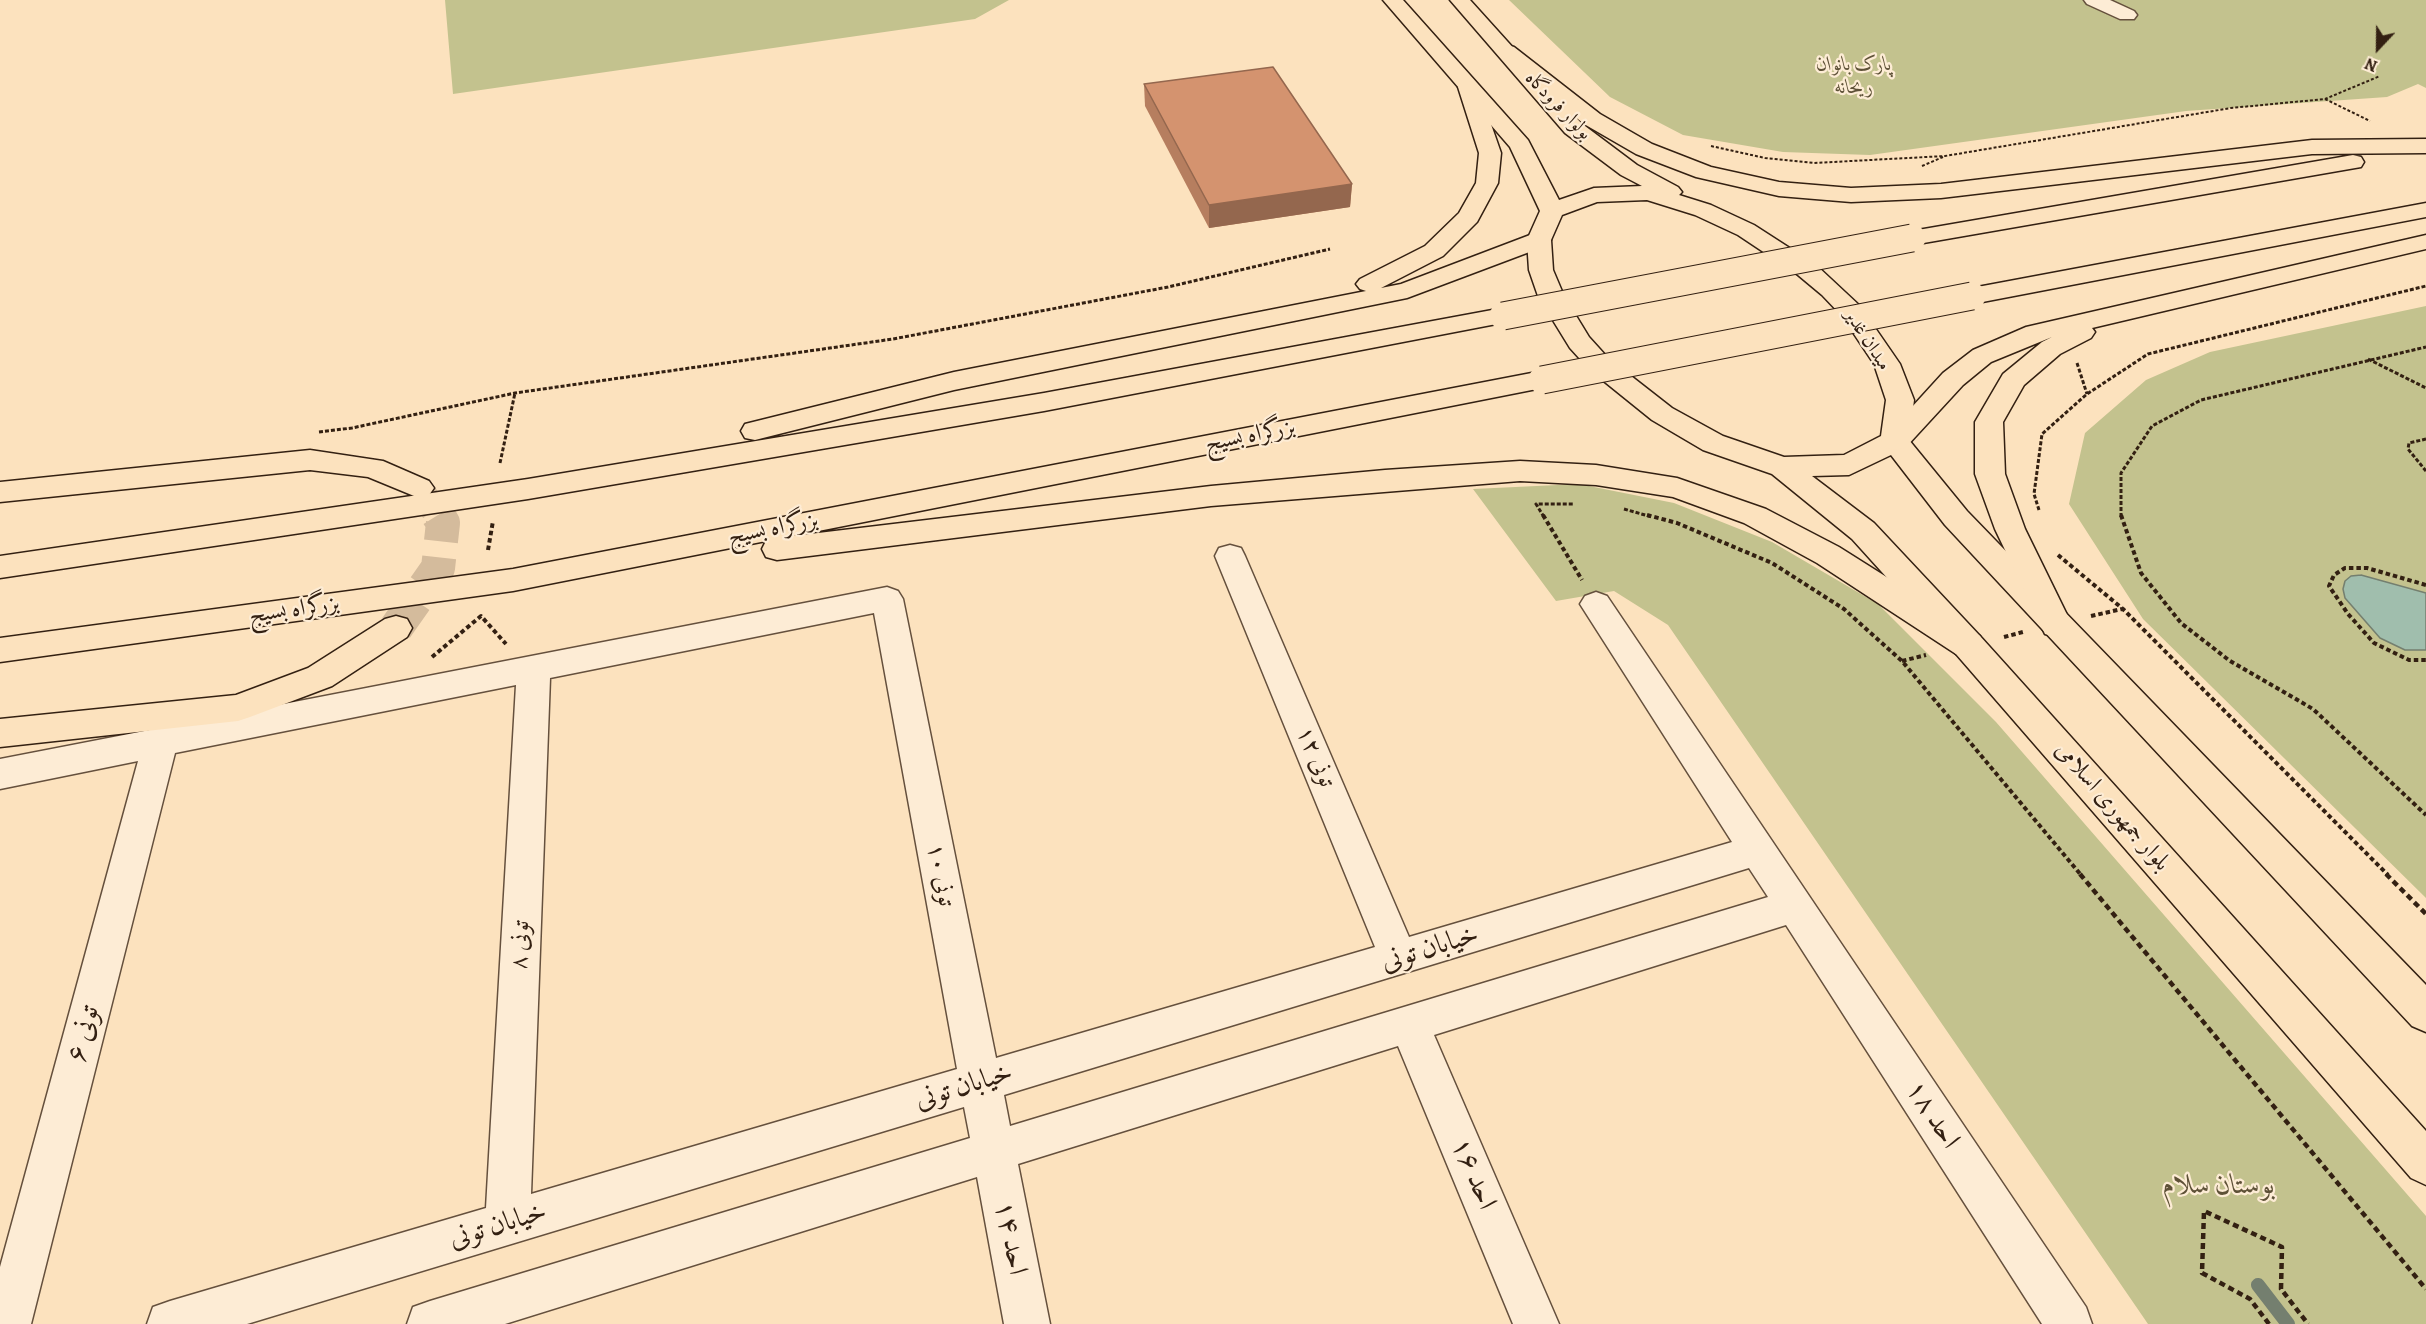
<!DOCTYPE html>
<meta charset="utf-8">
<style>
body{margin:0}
#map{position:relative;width:2426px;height:1324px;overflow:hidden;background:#fce2be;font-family:Alegreya,serif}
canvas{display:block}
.north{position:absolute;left:2348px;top:18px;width:60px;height:60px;-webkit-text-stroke:4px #fdecd5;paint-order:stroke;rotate:202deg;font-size:16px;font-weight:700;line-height:24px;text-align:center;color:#332012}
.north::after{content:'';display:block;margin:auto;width:21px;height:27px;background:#332012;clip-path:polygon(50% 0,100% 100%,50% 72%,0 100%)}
</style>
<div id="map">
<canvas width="2426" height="1324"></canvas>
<div class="north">N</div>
</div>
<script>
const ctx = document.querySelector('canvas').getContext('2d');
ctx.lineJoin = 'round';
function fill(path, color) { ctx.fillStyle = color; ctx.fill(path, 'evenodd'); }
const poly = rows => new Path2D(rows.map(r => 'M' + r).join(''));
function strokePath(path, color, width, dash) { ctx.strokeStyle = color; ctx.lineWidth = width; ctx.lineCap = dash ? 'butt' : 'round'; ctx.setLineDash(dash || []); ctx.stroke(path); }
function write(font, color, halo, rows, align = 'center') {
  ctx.font = font + ' Alegreya,Amiri,serif'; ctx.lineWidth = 4.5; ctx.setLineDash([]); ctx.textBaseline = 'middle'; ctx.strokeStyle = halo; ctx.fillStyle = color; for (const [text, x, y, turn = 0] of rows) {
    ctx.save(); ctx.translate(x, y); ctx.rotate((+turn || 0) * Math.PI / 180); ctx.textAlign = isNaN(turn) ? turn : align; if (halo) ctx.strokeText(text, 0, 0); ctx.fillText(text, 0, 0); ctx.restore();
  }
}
fill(poly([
 [445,0,1009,0,975,19,453,94],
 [1509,0,2426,0,2426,88,2418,84,2387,97,2186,111,1870,155,1783,152,1683,135,1610,97],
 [2426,306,2426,898,2143,619,2069,504,2085,433,2146,380,2210,352],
 [1579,484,1674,503,1772,542,1878,604,1996,722,2426,1216,2426,1324,2148,1324,1668,625,1614,591,1556,601,1473,489]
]), '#c3c28e');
const water = poly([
 [2361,575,2426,593,2426,650,2405,650,2380,638,2345,598,2343,589,2345,581,2351,576,2361,575]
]);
fill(water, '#a0bead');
strokePath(water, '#747f6f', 1.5);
strokePath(poly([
 [2258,1285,2288,1324]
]), '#747f6f', 14);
strokePath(poly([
 [419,488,439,517]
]), '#d4bb9c', 27, [27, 14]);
strokePath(poly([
 [396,628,438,568,443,523,438,515]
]), '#d4bb9c', 34, [34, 16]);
const minor = poly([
 [2084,0,2110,0,2134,11,2137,15,2134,19,2120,19,2087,4,2084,0],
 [1230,545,1241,548,1245,556,1409,937,1732,842,1580,604,1585,596,1596,592,1607,596,2086,1307,2092,1324,2042,1324,1786,925,1434,1035,1559,1324,1513,1324,1398,1046,1018,1164,1050,1324,1004,1324,977,1177,505,1324,407,1324,413,1307,430,1301,970,1138,964,1107,247,1324,147,1324,153,1307,170,1301,486,1208,516,685,175,753,31,1324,0,1324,0,1267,138,761,0,789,0,759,887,587,898,591,903,599,996,1058,1375,947,1215,556,1219,548,1230,545],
 [874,613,957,1069,531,1194,550,678,874,613],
 [1749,868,1768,897,1010,1126,1004,1095,1749,868]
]);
const major = poly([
 [1383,0,1403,0,1528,140,1559,200,1594,188,1642,186,1621,175,1565,133,1450,0,1470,0,1581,123,1637,165,1678,187,1682,192,1679,195,1711,205,1754,225,1816,265,1860,306,1900,364,1914,400,1909,440,1967,511,2426,985,2426,1032,2412,1026,1945,525,1891,455,1849,475,1812,476,1874,523,1980,636,2426,1131,2426,1185,2411,1178,1956,654,1852,539,1772,474,1703,450,1652,420,1590,370,1570,348,1538,296,1529,270,1527,240,1540,211,1510,147,1383,0],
 [1647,200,1695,215,1738,235,1798,275,1822,295,1842,316,1874,364,1886,400,1881,436,1844,455,1784,457,1723,436,1672,408,1608,358,1589,337,1564,296,1553,270,1551,240,1562,215,1597,202,1647,200],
 [310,450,383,461,429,481,434,488,429,495,419,498,368,477,310,470,0,502,0,482,310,450],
 [396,616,407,619,412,628,407,637,332,686,250,717,238,721,0,747,0,719,236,695,308,668,385,619,396,616]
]);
const highway = poly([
 [1507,45,1514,47,1600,114,1652,144,1711,167,1779,182,1851,188,1941,184,2312,140,2426,139,2426,153,2312,154,1941,198,1851,202,1779,196,1696,177,1636,154,1584,124,1500,55,1497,51,1500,47,1507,45],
 [1468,81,1475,83,1478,87,1501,153,1498,183,1477,222,1443,256,1381,288,1401,284,1530,235,1539,233,1548,235,1551,240,1548,245,1407,298,954,390,755,440,745,438,741,431,745,424,954,372,1366,291,1360,289,1356,284,1360,279,1425,246,1459,213,1476,183,1479,153,1458,87,1461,83,1468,81],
 [2353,155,2361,157,2364,162,2361,167,1912,245,1903,243,1900,238,1903,233,1912,231,2353,155],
 [2426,203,2426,217,1972,304,1963,301,1959,296,1963,291,1972,288,2426,203],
 [2426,235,2426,249,2092,328,2095,332,2091,338,2060,354,2024,385,2003,422,2005,474,2025,529,2072,625,2067,634,2056,637,2045,634,1995,529,1975,474,1975,422,2003,374,2042,342,2052,337,1991,362,1963,385,1905,448,1895,450,1885,448,1881,441,1943,373,1973,350,2026,327,2426,235],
 [1503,308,1512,311,1516,316,1512,321,1044,411,528,499,0,578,0,556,528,479,1044,393,1503,308],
 [1542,371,1552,374,1556,380,1552,386,793,536,1211,486,1385,470,1520,461,1596,465,1677,478,1766,509,1839,547,1980,636,1984,645,1980,654,1968,657,1956,654,1817,563,1744,523,1673,497,1596,485,1520,481,1211,506,777,560,766,557,762,549,766,541,513,591,0,662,0,638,513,569,1542,371]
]);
strokePath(minor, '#65503d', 3);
strokePath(major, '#332012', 3);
strokePath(highway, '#332012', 3);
strokePath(poly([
 [2325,99,2370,121],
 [1711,146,1765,158,1814,163,1945,156,2231,108,2325,99,2380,76],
 [1922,166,1943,157]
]), '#332012', 2, [3, 2]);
strokePath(poly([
 [2368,359,2426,388],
 [2077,363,2087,394],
 [319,432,352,428,515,393,893,339,1168,287,1330,249],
 [2426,439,2409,443,2408,449,2426,471],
 [500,463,515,393],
 [1624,509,1652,517],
 [2039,510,2034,494,2042,434,2087,394,2148,354,2426,286],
 [1544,517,1536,504,1573,504],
 [2121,517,2121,473,2152,426,2201,400,2426,347]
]), '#332012', 3, [4, 2]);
strokePath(poly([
 [1543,515,1582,580],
 [1647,515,1677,523,1772,563,1844,609,1902,661,2081,875],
 [2121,515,2141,573,2181,623,2230,661,2313,709,2426,815],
 [488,550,493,521],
 [2058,555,2123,609,2388,875],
 [2426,585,2367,568,2345,568,2334,575,2329,586,2348,614,2374,643,2409,660,2426,660],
 [2091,616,2122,609],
 [2004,637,2023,632],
 [432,657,481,616,506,644],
 [1902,661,1926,655]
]), '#332012', 4, [4.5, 3]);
strokePath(poly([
 [2080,874,2426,1289],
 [2386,874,2426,914],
 [2269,1324,2250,1299,2202,1273,2204,1211,2282,1247,2281,1289,2308,1324]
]), '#332012', 4.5, [6, 4]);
fill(minor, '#fdecd5');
fill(major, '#fce2be');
fill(highway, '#fce2be');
const highwayBridge = poly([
 [1503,316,1912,238],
 [1542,380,1972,296]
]);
strokePath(highwayBridge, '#332012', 29, []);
strokePath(highwayBridge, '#fce2be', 27);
fill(poly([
 [1144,84,1352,184,1350,207,1209,228,1145,106]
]), '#b67e5f');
fill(poly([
 [1352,184,1350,207,1209,228,1209,205]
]), '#94674e');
const building = poly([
 [1273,67,1352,184,1209,205,1144,84,1273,67]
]);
fill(building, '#d4936f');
strokePath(building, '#94674e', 1.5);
write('italic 20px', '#5e5137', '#fdecd5', [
 ["پارک بانوان",1854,65],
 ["ریحانه",1854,88]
]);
write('20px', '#332012', '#fdecd5', [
 ["بولوار فرودگاه",1558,106,46],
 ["میدان غدیر",1867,340,57]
]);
write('24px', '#332012', '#fdecd5', [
 ["بزرگراه بسیج",1250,436,-11],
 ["بزرگراه بسیج",773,529,-11],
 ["بزرگراه بسیج",294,610,-8],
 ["تونی ۱۲",1315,757,67],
 ["بلوار جمهوری اسلامی",2112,807,49],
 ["تونی ۱۰",940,875,79],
 ["تونی ۸",521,945,-87]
]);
write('28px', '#332012', '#fdecd5', [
 ["خیابان تونی",1430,949,-17],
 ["تونی ۶",84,1034,-75],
 ["خیابان تونی",964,1087,-17],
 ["احد ۱۸",1932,1115,57],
 ["احد ۱۶",1473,1174,67],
 ["خیابان تونی",498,1226,-17],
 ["احد ۱۴",1010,1238,79]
]);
write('italic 28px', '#5e5137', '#fdecd5', [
 ["بوستان سلام",2219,1186]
]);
</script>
